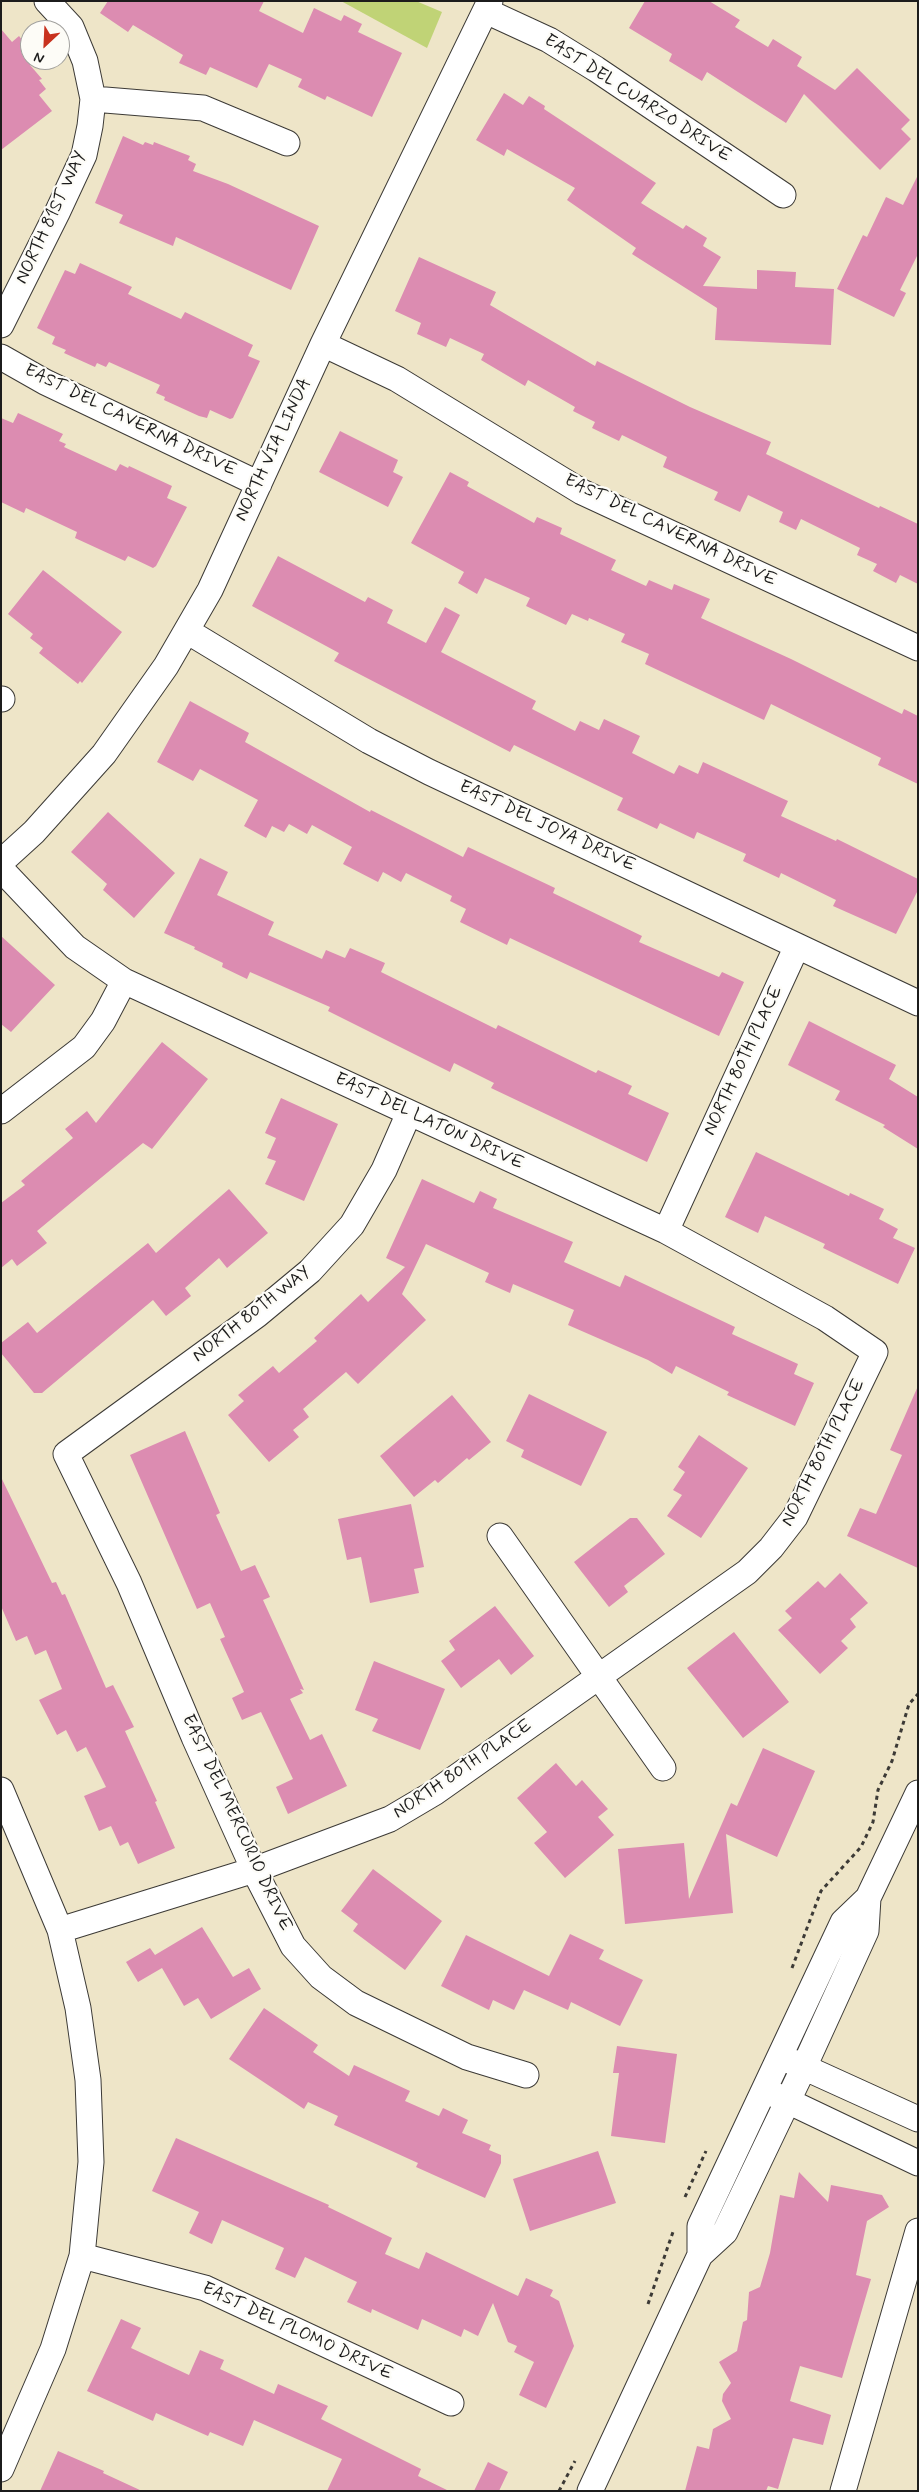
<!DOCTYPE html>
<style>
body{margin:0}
#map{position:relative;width:919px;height:2492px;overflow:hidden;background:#eee5c8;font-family:Mynerve,sans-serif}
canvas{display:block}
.frame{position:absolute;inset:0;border:2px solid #1c1c1c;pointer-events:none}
.north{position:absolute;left:20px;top:20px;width:50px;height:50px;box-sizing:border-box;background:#fdfcf7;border:1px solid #a3a29f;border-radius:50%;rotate:205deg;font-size:14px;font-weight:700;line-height:20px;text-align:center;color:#1c1c1c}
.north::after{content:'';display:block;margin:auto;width:18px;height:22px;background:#c8321e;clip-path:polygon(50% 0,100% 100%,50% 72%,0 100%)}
</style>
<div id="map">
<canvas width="919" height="2492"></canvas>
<div class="frame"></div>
<div class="north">N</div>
</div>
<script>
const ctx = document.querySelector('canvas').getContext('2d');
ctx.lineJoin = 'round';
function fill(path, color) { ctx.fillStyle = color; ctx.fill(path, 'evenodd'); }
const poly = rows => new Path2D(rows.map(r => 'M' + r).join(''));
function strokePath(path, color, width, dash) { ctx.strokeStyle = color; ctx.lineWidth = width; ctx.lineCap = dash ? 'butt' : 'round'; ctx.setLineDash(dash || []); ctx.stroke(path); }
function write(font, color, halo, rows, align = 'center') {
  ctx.font = font + ' Mynerve,sans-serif'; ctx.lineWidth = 4.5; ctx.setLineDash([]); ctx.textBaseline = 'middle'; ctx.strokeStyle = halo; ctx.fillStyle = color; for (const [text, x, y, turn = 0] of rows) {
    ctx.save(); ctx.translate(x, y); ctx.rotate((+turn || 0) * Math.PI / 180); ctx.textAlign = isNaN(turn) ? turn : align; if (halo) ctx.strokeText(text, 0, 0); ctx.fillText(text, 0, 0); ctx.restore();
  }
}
fill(poly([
 [341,1,416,1,442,12,427,48]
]), '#c0d376');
fill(poly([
 [108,1,264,1,259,11,303,33,314,8,341,21,344,15,362,24,358,32,402,53,372,117,327,96,325,100,298,87,302,79,269,64,257,88,210,67,206,75,179,63,183,55,133,25,128,32,100,13],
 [645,1,709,1,740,20,735,27,768,47,773,39,802,57,797,66,835,90,857,68,910,120,901,129,911,139,880,170,804,94,786,123,707,72,702,81,669,61,672,54,629,28],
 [1,29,12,42,19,36,30,50,30,60,36,60,30,65,42,79,39,80,46,89,39,95,52,111,1,150],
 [504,93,523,105,529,96,545,106,544,109,656,183,641,203,683,229,686,225,707,238,703,246,721,257,703,286,757,289,757,270,796,272,795,287,834,289,831,345,715,340,717,308,632,254,636,248,567,200,575,188,507,149,504,156,476,140],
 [123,136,143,145,145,142,153,145,154,142,190,156,188,160,196,164,193,171,228,184,319,226,291,290,176,237,173,246,119,223,123,215,95,203],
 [918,175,918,254,900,290,906,293,894,317,837,289,863,235,867,237,886,197,903,205],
 [419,257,496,292,490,305,595,366,597,361,690,407,771,442,766,454,879,508,880,506,918,524,918,584,900,575,896,583,873,571,877,564,857,555,860,548,801,519,796,530,779,522,783,512,748,495,740,512,714,500,718,492,663,467,667,457,622,435,619,441,592,428,595,422,573,411,575,407,528,380,525,386,481,360,484,354,450,338,446,347,417,334,421,323,395,311],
 [80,263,132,287,128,294,181,319,185,312,253,345,248,356,260,361,233,418,230,419,210,410,207,418,199,416,164,400,165,397,156,393,160,385,109,362,106,367,97,363,95,367,64,353,66,350,52,344,55,337,37,328,65,270,75,274],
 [18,413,63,434,59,441,66,444,64,447,116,471,120,464,128,468,129,466,172,486,167,498,187,507,156,566,153,568,128,556,125,561,75,538,77,532,26,508,24,513,1,502,1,418,13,423],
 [340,431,398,460,393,472,403,477,388,507,319,472],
 [450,472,469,482,467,486,534,523,537,517,562,528,560,534,616,560,611,570,646,586,649,580,672,590,674,584,710,599,701,618,791,659,902,714,904,709,918,716,918,784,878,765,881,758,771,704,764,720,645,664,649,654,621,642,625,634,589,618,588,621,572,614,566,625,526,606,530,598,485,578,477,594,458,583,464,572,411,543],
 [278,556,365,602,368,597,393,610,387,623,426,643,445,607,460,615,441,652,536,701,532,709,575,731,580,721,599,730,604,719,640,736,632,753,674,774,679,765,698,774,703,762,788,801,781,816,836,841,837,839,918,879,918,890,896,934,833,906,836,900,781,873,779,878,743,861,746,854,697,832,694,839,660,823,657,829,617,810,623,798,514,745,510,752,334,661,339,653,252,606],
 [43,570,122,632,82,683,80,681,78,684,39,653,43,648,30,638,33,634,8,614],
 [190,701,249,733,245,742,370,812,371,810,463,857,468,847,555,888,553,893,642,936,639,942,719,977,722,972,744,982,719,1036,510,938,507,945,460,922,466,909,450,901,452,896,406,873,401,882,383,872,378,882,343,864,352,847,312,825,307,834,289,824,284,832,272,826,266,838,244,826,258,800,200,769,193,781,157,762],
 [108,812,175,873,134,918,103,890,107,884,71,852],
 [200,858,228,872,217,895,274,922,268,935,322,959,326,950,345,958,350,948,385,963,381,972,496,1029,498,1025,596,1073,598,1070,632,1086,628,1094,669,1113,647,1162,491,1088,494,1083,454,1063,450,1072,328,1011,330,1007,250,972,247,979,222,967,223,963,194,949,195,947,164,933],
 [1,936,55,985,11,1032,1,1024],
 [809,1021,896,1065,889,1079,918,1097,918,1149,883,1127,885,1125,835,1100,840,1091,788,1065],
 [162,1042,208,1079,152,1149,143,1143,37,1231,47,1243,17,1266,12,1259,1,1268,1,1203,25,1185,21,1181,73,1138,65,1129,87,1111,96,1123],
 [281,1098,338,1124,304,1201,265,1184,276,1161,267,1158,276,1138,265,1133],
 [756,1152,849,1196,850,1193,884,1209,879,1219,898,1229,893,1238,915,1248,898,1284,823,1248,825,1244,765,1216,758,1233,725,1217],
 [422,1179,474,1203,480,1191,497,1199,493,1208,573,1242,564,1262,620,1287,625,1275,735,1327,732,1334,798,1364,794,1374,814,1383,795,1426,727,1395,729,1392,676,1366,672,1374,648,1360,568,1325,574,1310,513,1284,510,1293,485,1282,489,1273,426,1244,402,1294,426,1320,358,1384,346,1372,303,1409,309,1417,293,1430,299,1437,269,1462,228,1415,244,1401,238,1395,273,1366,279,1373,317,1341,314,1338,361,1294,368,1302,405,1267,386,1258],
 [229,1189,268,1233,227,1268,219,1258,185,1288,191,1296,166,1316,153,1300,42,1393,34,1393,1,1353,1,1343,28,1322,37,1333,148,1243,156,1253],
 [918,1386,918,1568,847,1536,860,1508,876,1514,902,1455,890,1450],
 [529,1394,607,1432,581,1486,521,1457,524,1450,506,1441],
 [452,1395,491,1442,469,1460,467,1458,438,1483,435,1480,414,1497,380,1456],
 [185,1431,220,1513,216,1515,241,1571,255,1565,270,1597,263,1600,304,1690,300,1689,303,1693,290,1699,310,1740,322,1734,347,1786,288,1814,276,1787,293,1779,261,1712,242,1720,232,1698,244,1692,220,1639,225,1637,210,1603,197,1609,130,1455],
 [699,1435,748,1468,701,1538,667,1516,682,1495,673,1490,685,1472,678,1467],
 [1,1477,52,1583,56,1582,62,1595,65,1594,106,1688,113,1685,134,1727,125,1731,157,1801,155,1802,175,1848,138,1864,128,1842,120,1846,111,1826,99,1831,84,1796,106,1787,86,1747,77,1752,66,1730,57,1735,39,1700,62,1689,46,1650,35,1655,27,1636,16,1641,1,1606],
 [411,1504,424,1567,414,1569,419,1593,370,1603,361,1557,347,1560,338,1519],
 [630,1518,637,1518,665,1554,624,1586,628,1592,609,1607,574,1562],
 [840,1573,868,1603,850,1619,856,1627,841,1641,848,1648,820,1674,778,1630,792,1618,785,1611,818,1581,825,1588],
 [495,1606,534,1656,511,1675,499,1659,461,1688,441,1661,455,1650,449,1641],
 [734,1632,789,1702,743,1738,687,1668],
 [374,1661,445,1689,420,1750,372,1731,378,1719,355,1710],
 [763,1748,815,1771,777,1857,726,1834,733,1913,625,1924,618,1849,684,1843,689,1899,731,1803,737,1806],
 [556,1763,576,1786,582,1780,608,1809,598,1817,614,1835,565,1878,534,1843,547,1832,517,1798],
 [373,1869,442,1921,405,1970,353,1931,358,1924,341,1911],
 [202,1927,233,1977,249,1968,261,1989,211,2019,198,1998,184,2006,162,1968,138,1982,126,1962,150,1948,155,1955],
 [570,1934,604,1950,599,1959,643,1980,620,2026,571,2002,568,2010,524,1990,514,2010,493,2000,489,2010,441,1986,466,1935,549,1976],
 [264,2008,318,2045,313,2052,349,2076,354,2065,410,2091,405,2101,439,2116,443,2108,468,2120,462,2133,491,2145,489,2150,501,2155,501,2163,485,2198,416,2167,418,2163,334,2125,338,2116,308,2102,304,2109,229,2059],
 [617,2046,677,2054,665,2143,611,2136,619,2073,613,2073],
 [176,2138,329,2205,328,2207,392,2238,385,2254,419,2269,426,2252,518,2296,526,2278,553,2290,550,2296,559,2301,574,2346,546,2408,519,2395,534,2362,514,2352,517,2346,508,2342,493,2303,478,2336,464,2329,461,2337,422,2319,418,2330,372,2309,371,2313,347,2302,357,2282,305,2257,295,2278,275,2269,284,2248,222,2220,212,2244,189,2233,199,2212,152,2191],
 [598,2151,616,2203,530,2231,513,2179],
 [799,2172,828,2202,831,2185,882,2195,889,2207,867,2221,856,2275,871,2279,842,2378,800,2366,790,2401,831,2415,823,2445,793,2438,778,2489,768,2486,766,2491,685,2491,697,2446,709,2449,713,2429,731,2419,722,2401,723,2394,731,2383,719,2362,737,2351,743,2322,747,2320,749,2292,760,2287,770,2253,780,2195,794,2198],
 [121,2319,141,2328,131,2348,189,2375,200,2350,224,2360,220,2369,274,2394,278,2384,328,2406,321,2419,421,2469,418,2476,449,2491,327,2491,342,2459,254,2420,243,2446,210,2432,208,2436,156,2413,153,2421,87,2391],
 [58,2451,104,2471,103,2473,142,2491,40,2491],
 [488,2462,508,2472,499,2491,474,2491]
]), '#dc8cb1');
const minor = poly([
 [47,1,71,27,85,61,93,99],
 [486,11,549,40,596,69,783,195],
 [1,325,57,213,84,155,90,126,93,99,203,108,287,143],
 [323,344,397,379,582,492,918,648],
 [1,357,45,382,259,484],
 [187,631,369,741,429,772,918,1003],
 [1,699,2,699],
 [1,862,34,832,104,754,166,666,210,590,323,344,490,1],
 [1,869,75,947,124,981,666,1231,825,1318,875,1352,795,1517,771,1548,747,1572,434,1793,390,1819,254,1870,60,1930],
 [1,1111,84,1047,103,1021,124,981],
 [409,1113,384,1170,352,1225,310,1271,257,1315,66,1454,129,1583,194,1737,254,1870,293,1946,321,1977,356,2003,467,2057,526,2075],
 [666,1231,797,946],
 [500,1536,663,1768],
 [1,1790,60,1930,78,2008,88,2080,91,2162,82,2256,53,2349,1,2469],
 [788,2060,918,2119],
 [773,2094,918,2163],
 [700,2255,700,2226,843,1922,868,1898,918,1793],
 [82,2256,205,2288,451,2403],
 [590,2491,700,2255,725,2232,804,2067,866,1931,868,1898],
 [843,2491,918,2231]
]);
strokePath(minor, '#3c3a36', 27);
strokePath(poly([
 [792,1968,821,1891,861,1847,873,1822,878,1790,892,1761,909,1704,918,1694],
 [685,2197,706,2151],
 [648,2304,674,2229],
 [559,2491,575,2461]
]), '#3c3a36', 3, [4, 4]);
strokePath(minor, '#fff', 25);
write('18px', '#1c1c1c', '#fdfcf7', [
 ["EAST DEL CUARZO DRIVE",637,99,33],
 ["NORTH 81ST WAY",52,218,-65],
 ["EAST DEL CAVERNA DRIVE",130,421,26],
 ["NORTH VIA LINDA",274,450,-65],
 ["EAST DEL CAVERNA DRIVE",670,531,26],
 ["EAST DEL JOYA DRIVE",547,827,25],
 ["NORTH 80TH PLACE",744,1061,-65],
 ["EAST DEL LATON DRIVE",429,1122,25],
 ["NORTH 80TH WAY",252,1315,-38],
 ["NORTH 80TH PLACE",824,1453,-63],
 ["NORTH 80TH PLACE",463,1770,-34],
 ["EAST DEL MERCURIO DRIVE",236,1823,65],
 ["EAST DEL PLOMO DRIVE",297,2332,25]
]);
</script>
